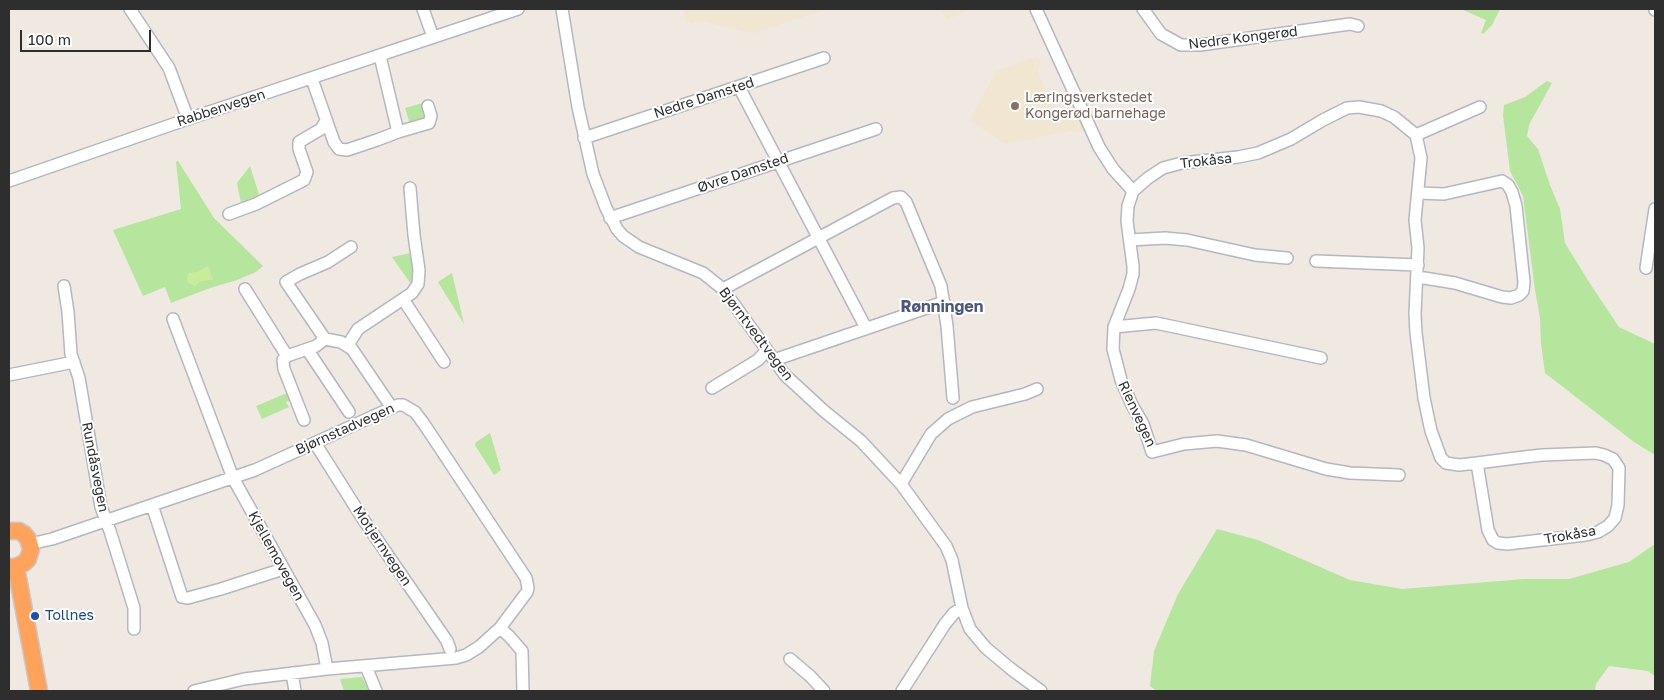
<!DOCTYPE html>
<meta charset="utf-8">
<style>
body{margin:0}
#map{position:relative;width:1664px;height:700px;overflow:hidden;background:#efe9e1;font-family:"Golos Text",sans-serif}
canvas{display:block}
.frame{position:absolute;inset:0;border:10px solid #2e2e2e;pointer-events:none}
.scale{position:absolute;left:20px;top:30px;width:131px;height:22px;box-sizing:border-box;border:2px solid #2e2e2e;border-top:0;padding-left:6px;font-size:15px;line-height:18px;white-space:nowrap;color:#2e2e2e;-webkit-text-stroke:4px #fff;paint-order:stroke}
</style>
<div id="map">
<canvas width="1664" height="700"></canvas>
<div class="frame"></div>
<div class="scale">100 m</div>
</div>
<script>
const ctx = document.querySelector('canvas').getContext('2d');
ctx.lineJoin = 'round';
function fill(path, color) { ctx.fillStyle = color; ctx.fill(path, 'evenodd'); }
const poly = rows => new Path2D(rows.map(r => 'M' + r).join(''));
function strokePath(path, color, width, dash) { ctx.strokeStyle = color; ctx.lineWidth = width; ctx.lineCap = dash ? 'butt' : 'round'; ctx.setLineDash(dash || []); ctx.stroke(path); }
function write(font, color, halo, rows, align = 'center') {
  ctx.font = font + ' "Golos Text",sans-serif'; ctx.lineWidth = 4; ctx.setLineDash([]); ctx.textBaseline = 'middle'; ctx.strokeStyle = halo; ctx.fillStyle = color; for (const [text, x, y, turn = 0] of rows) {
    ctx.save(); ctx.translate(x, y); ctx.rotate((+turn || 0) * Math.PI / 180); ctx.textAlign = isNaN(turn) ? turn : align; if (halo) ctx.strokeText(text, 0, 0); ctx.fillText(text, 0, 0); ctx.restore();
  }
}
fill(poly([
 [683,9,826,9,754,33,704,22,691,24,685,19],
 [940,9,972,9,947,20],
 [1037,56,1041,64,1038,70,1039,75,1056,116,1059,118,1066,119,1080,119,1086,132,1071,131,1004,144,970,120,996,71]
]), '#f0e6d1');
fill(poly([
 [1461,9,1488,10,1500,9,1492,25,1483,34,1481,33,1486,20],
 [1547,81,1552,83,1529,125,1527,136,1538,149,1550,185,1560,209,1565,243,1589,282,1619,327,1655,344,1655,455,1634,442,1545,373,1541,343,1540,318,1535,290,1523,196,1510,171,1503,115,1504,105,1525,97],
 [423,103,427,119,410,124,405,108],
 [178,161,214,218,263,266,256,272,237,280,210,288,171,303,165,287,143,296,113,230,181,209,176,162],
 [250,166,260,198,242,208,237,183],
 [411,253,416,266,413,287,392,257],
 [452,273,464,324,438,282],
 [287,393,291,400,286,402,289,407,262,419,256,406],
 [490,433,501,470,494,475,475,445,476,442],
 [1217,529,1258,540,1350,580,1402,589,1524,579,1569,579,1629,562,1655,544,1655,676,1648,671,1609,666,1596,684,1595,691,1157,691,1150,686,1154,651,1178,594],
 [362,677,369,691,344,691,340,679]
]), '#b6e59e');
fill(poly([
 [208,266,213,280,201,281,195,286,188,283,187,277,189,273,197,272]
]), '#c9ec9a');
const minor = poly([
 [130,9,169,68,188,119],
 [423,9,433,37],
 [562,9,578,107,593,174,606,208,617,229,623,236,639,247,703,273,723,289,785,375,824,411,861,441,901,484,946,546,952,560,962,608,970,629,986,648,1011,669,1041,691],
 [1036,9,1099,147,1113,169,1133,191,1148,178,1163,168,1182,163,1238,157,1258,153,1291,139,1323,120,1347,108,1359,107,1381,111,1394,117,1416,135,1421,158,1415,220,1418,248,1415,314,1416,333,1424,398,1431,431,1441,458,1446,463,1459,465,1477,463,1516,458,1542,455,1596,453,1604,455,1613,459,1619,468,1618,505,1615,518,1608,526,1598,532,1586,535,1507,544,1498,543,1493,540,1488,530,1477,463],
 [1143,9,1161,34,1181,45,1200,45,1350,24,1358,26],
 [1655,9,1655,10],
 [312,79,334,142,339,149,347,150,377,140,398,132,380,56],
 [739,87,866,328],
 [398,132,429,123,431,116,428,106],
 [1416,135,1480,107],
 [584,138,824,58],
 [9,181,188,119,518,9],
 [1133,191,1128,206,1127,221,1133,266,1133,274,1129,289,1114,327,1113,349,1121,380,1132,405,1143,424,1152,452,1184,444,1217,441,1246,445,1326,469,1350,473,1399,475],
 [229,214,256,204,304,180,307,172,299,149,299,142,321,129,326,121],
 [610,218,876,129],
 [1130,240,1165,238,1187,240,1255,255,1287,258],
 [1316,261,1418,265],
 [1646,268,1655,209],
 [1418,277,1455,283,1502,297,1511,298,1519,295,1523,291,1524,282,1516,206,1512,192,1508,185,1502,181,1444,194,1418,193],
 [64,286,68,312,71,354,79,378,101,507,110,531,134,608,134,629],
 [245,289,287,356],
 [723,289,893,198,901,197,906,202,941,286,947,326,953,398],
 [403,299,444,362],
 [173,319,233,478,315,625,322,643,327,669,244,679,194,691],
 [1114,327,1156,323,1321,358],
 [325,339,286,282,300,274,328,262,351,247],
 [348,345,358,329,412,293,418,284,419,270,414,235,410,188],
 [307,349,349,412],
 [774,360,944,302],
 [9,375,74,362],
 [712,388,758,360,767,350],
 [304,420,284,369,283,360,287,356,316,346,325,339,341,342,352,349,392,408],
 [315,443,363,519,447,641,450,649],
 [901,484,931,434,948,419,972,407,1025,394,1037,389],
 [152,505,182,597,188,598,221,589,283,569],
 [30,544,52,539,255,470,398,405,403,405,415,412,424,424,526,578,528,588,527,592,500,628],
 [790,659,810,676,824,691],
 [366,666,376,691],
 [327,669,456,658,466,655,479,647,500,628,509,636,522,651,523,691],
 [292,673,295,691],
 [902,691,945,624,954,613,962,608]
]);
const highway = poly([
 [9,531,19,531,24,534,28,539,31,549,28,559,24,563,16,567,9,567],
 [16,567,39,691]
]);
strokePath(minor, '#b4b7c1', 14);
strokePath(highway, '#c9c9c9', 19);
strokePath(minor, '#fff', 11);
strokePath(highway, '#ffa35c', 16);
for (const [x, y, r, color] of [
 [1015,106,5,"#8d6e63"],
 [35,616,5,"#1a4fb4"]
]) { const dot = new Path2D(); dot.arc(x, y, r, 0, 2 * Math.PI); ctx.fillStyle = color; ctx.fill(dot); strokePath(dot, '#fff', 2); }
write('14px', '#2e2e2e', '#fff', [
 ["Nedre Kongerød",1243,38,-7],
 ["Nedre Damsted",704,98,-18],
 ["Rabbenvegen",221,108,-18],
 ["Trokåsa",1206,161,-6],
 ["Øvre Damsted",743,173,-19],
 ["Bjørntvedtvegen",756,334,53],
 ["Rienvegen",1137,414,65],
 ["Bjørnstadvegen",345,429,-24],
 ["Rundåsvegen",95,467,79],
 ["Trokåsa",1570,535,-10],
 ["Motjernvegen",382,546,56],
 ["Kjellemovegen",276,556,61]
]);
write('14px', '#785e54', '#fff', [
 ["Læringsverkstedet",1025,98],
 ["Kongerød barnehage",1025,114]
], 'left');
write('14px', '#164399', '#fff', [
 ["Tollnes",45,616]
], 'left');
write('bold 16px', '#4d5680', '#fff', [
 ["Rønningen",942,307]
]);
</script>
